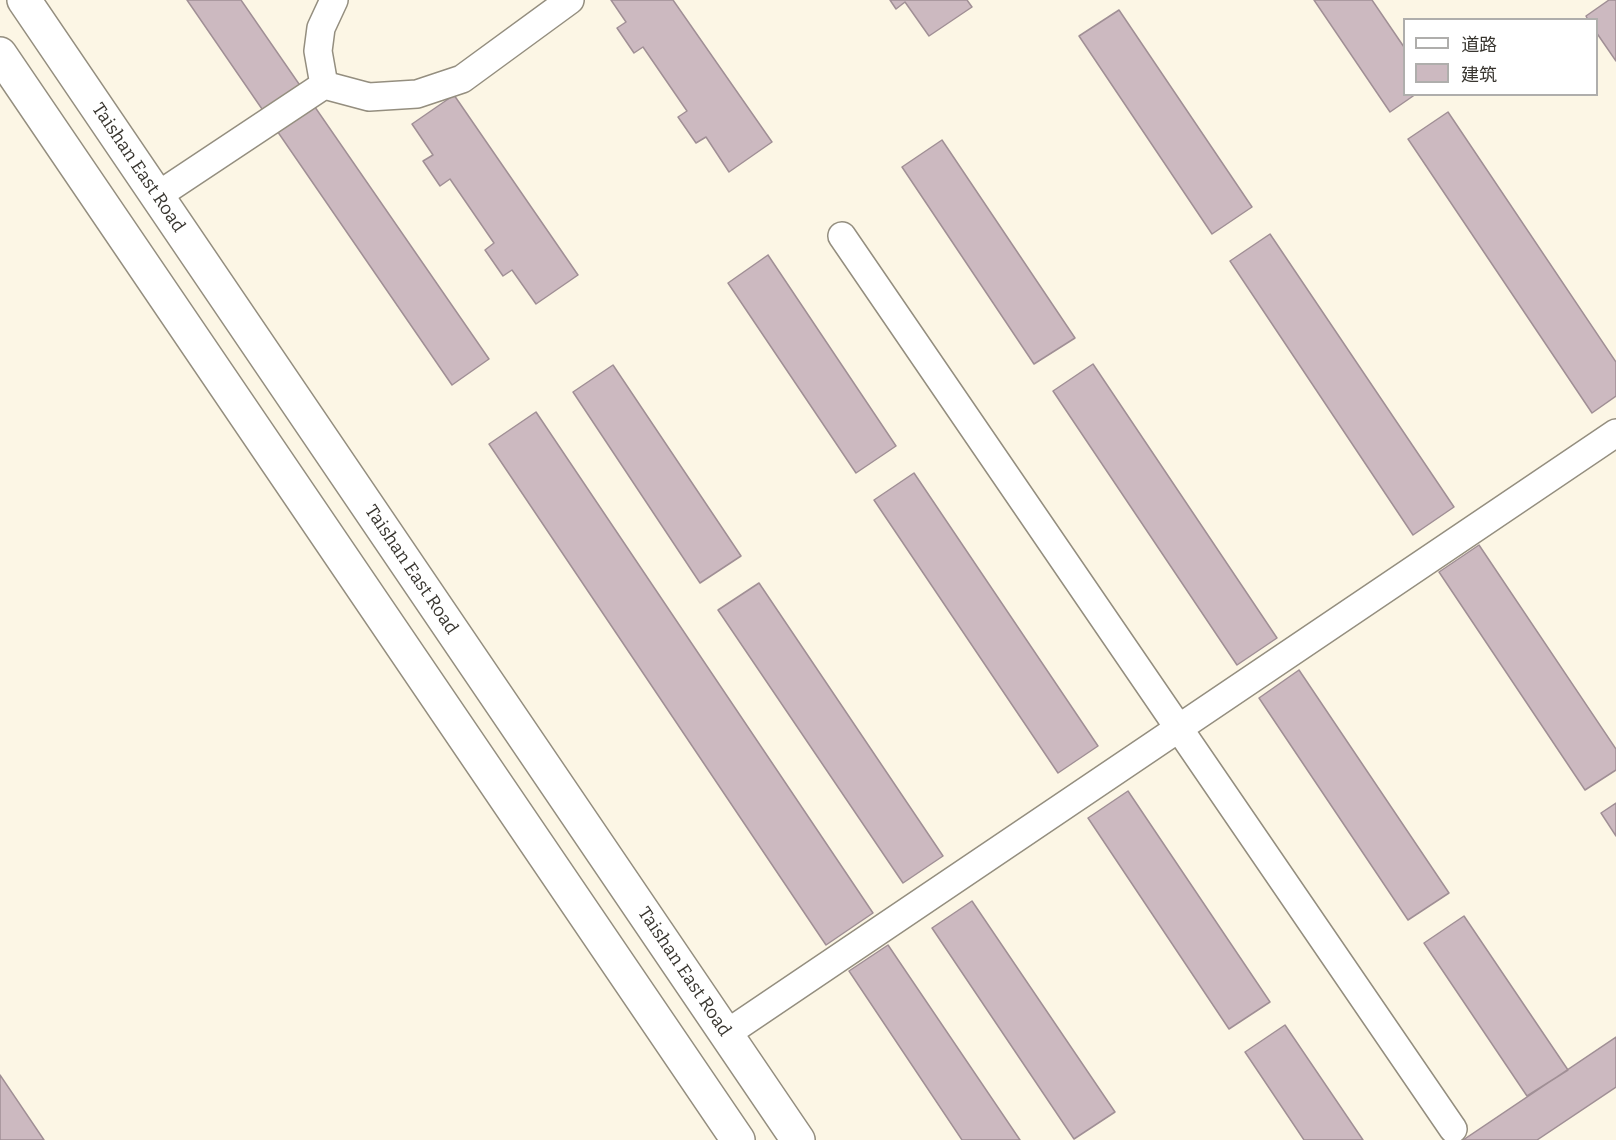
<!DOCTYPE html>
<meta charset="utf-8">
<style>
body{margin:0}
#map{position:relative;width:1616px;height:1140px;overflow:hidden;background:#fcf6e5;font-family:Bitter,"Noto Sans SC",serif}
canvas{display:block}
.legend{position:absolute;left:1403px;top:18px;width:195px;height:78px;box-sizing:border-box;background:#fff;border:2px solid #afaeac;margin:0;padding:8px 10px;list-style:none;font-size:18px;color:#38352f}
.legend li{display:flex;align-items:center;gap:12px;height:30px}
.legend b{width:30px;border:2px solid #afaeac}
</style>
<div id="map">
<canvas width="1616" height="1140"></canvas>
<ul class="legend">
<li><b style="height:8px;background:#fff"></b>道路</li>
<li><b style="height:16px;background:#ccb9c0"></b>建筑</li>
</ul>
</div>
<script>
const ctx = document.querySelector('canvas').getContext('2d');
ctx.lineJoin = 'round';
function fill(path, color) { ctx.fillStyle = color; ctx.fill(path, 'evenodd'); }
const poly = rows => new Path2D(rows.map(r => 'M' + r).join(''));
function strokePath(path, color, width, dash) { ctx.strokeStyle = color; ctx.lineWidth = width; ctx.lineCap = dash ? 'butt' : 'round'; ctx.setLineDash(dash || []); ctx.stroke(path); }
function write(font, color, halo, rows, align = 'center') {
  ctx.font = font + ' Bitter,serif'; ctx.lineWidth = 4.5; ctx.setLineDash([]); ctx.textBaseline = 'middle'; ctx.strokeStyle = halo; ctx.fillStyle = color; for (const [text, x, y, turn = 0] of rows) {
    ctx.save(); ctx.translate(x, y); ctx.rotate((+turn || 0) * Math.PI / 180); ctx.textAlign = isNaN(turn) ? turn : align; if (halo) ctx.strokeText(text, 0, 0); ctx.fillText(text, 0, 0); ctx.restore();
  }
}
const building = poly([
 [187,0,241,0,489,359,452,385,187,0],
 [611,0,673,0,772,142,729,172,706,137,696,143,678,117,687,111,643,47,634,53,617,28,626,22,611,0],
 [890,0,967,0,972,7,929,36,905,2,896,9,890,0],
 [1314,0,1372,0,1404,47,1404,94,1416,94,1390,112,1314,0],
 [1609,0,1616,0,1616,61,1596,32,1596,20,1588,20,1586,16,1609,0],
 [1119,10,1252,207,1212,234,1079,36,1119,10],
 [454,95,578,275,536,304,512,270,503,276,485,250,494,243,450,179,440,186,423,161,433,155,412,124,454,95],
 [1448,112,1616,362,1616,396,1592,413,1408,139,1448,112],
 [942,140,1075,338,1034,364,902,167,942,140],
 [1270,234,1454,507,1413,535,1230,261,1270,234],
 [768,255,896,446,856,473,728,283,768,255],
 [1093,364,1277,638,1237,665,1053,391,1093,364],
 [613,365,741,556,700,583,573,392,613,365],
 [536,412,873,913,826,945,489,444,536,412],
 [914,473,1098,746,1058,773,874,500,914,473],
 [1479,545,1616,749,1616,770,1585,790,1439,572,1479,545],
 [759,583,943,856,903,883,718,610,759,583],
 [1299,670,1449,893,1408,920,1259,698,1299,670],
 [1128,791,1270,1002,1229,1029,1088,818,1128,791],
 [1616,803,1616,836,1601,813,1616,803],
 [972,901,1115,1112,1074,1139,932,928,972,901],
 [1464,916,1568,1070,1527,1096,1424,943,1464,916],
 [888,945,1020,1140,962,1140,849,971,888,945],
 [1285,1025,1363,1140,1304,1140,1245,1052,1285,1025],
 [1616,1037,1616,1087,1537,1140,1463,1140,1616,1037],
 [0,1075,44,1140,0,1140,0,1075]
]);
fill(building, '#ccb9c0');
strokePath(building, '#a08f95', 1.5);
const minor = poly([
 [334,0,321,28,318,51,324,85,369,97,417,94,462,79,570,0],
 [157,196,324,85],
 [842,236,1453,1129],
 [726,1034,1616,433]
]);
const major = poly([
 [24,0,798,1140],
 [0,54,738,1140]
]);
strokePath(minor, '#948e7f', 30);
strokePath(major, '#948e7f', 36);
strokePath(minor, '#fff', 27);
strokePath(major, '#fff', 33);
write('18px', '#38352f', '#fff', [
 ["Taishan East Road",138,168,56],
 ["Taishan East Road",411,570,56],
 ["Taishan East Road",684,972,56]
]);
</script>
